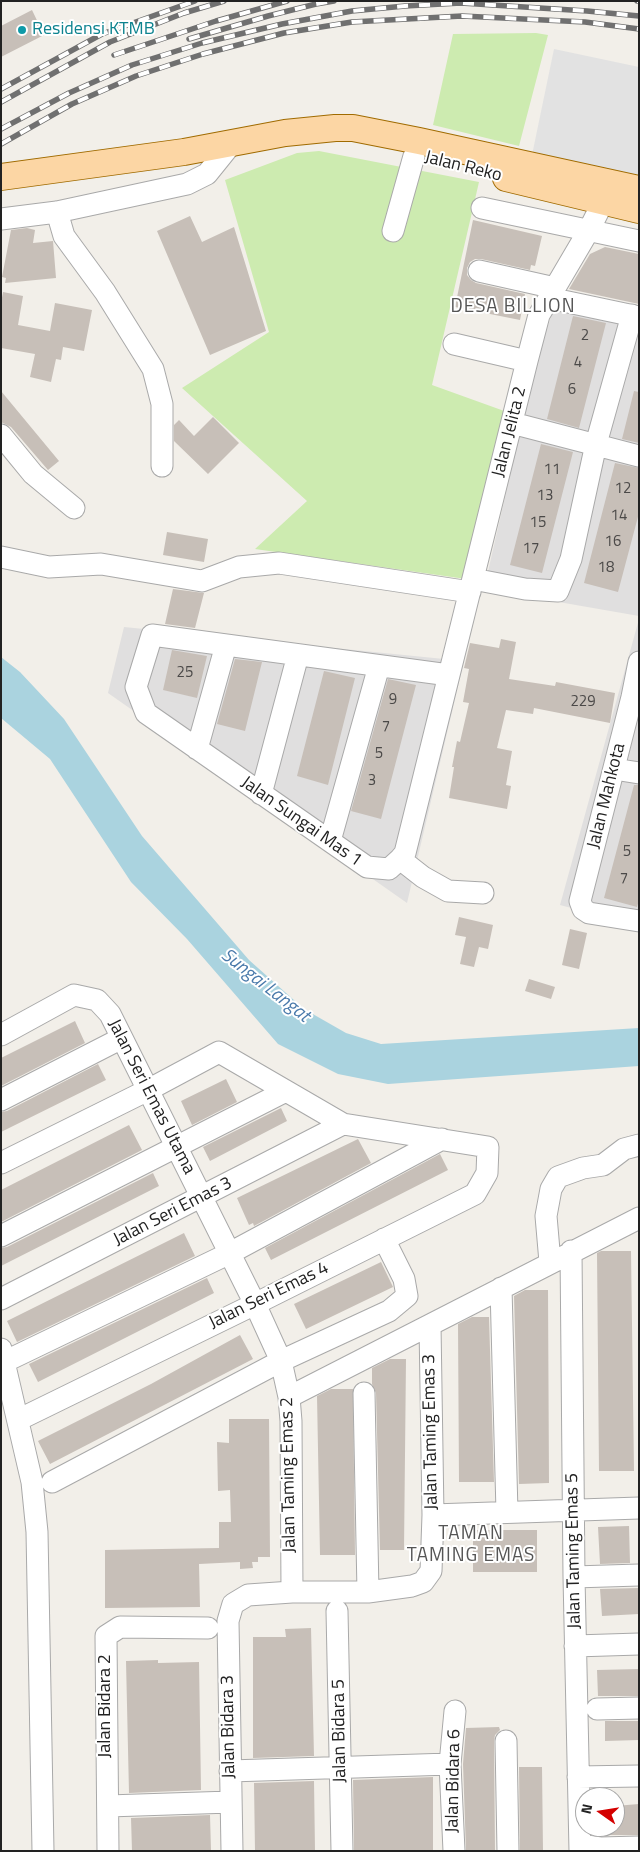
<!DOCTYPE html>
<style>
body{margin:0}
#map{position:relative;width:640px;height:1852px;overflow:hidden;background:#f2efe9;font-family:"Titillium Web",sans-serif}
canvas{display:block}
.frame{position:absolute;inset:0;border:2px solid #222;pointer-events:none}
.north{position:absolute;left:575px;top:1787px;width:50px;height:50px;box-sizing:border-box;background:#fff;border:1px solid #a7a7a7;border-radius:50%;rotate:283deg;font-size:14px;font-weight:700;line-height:20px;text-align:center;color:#222}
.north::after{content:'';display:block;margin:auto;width:18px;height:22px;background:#d40000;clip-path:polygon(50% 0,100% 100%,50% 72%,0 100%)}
</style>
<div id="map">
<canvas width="640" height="1852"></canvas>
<div class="frame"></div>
<div class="north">N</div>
</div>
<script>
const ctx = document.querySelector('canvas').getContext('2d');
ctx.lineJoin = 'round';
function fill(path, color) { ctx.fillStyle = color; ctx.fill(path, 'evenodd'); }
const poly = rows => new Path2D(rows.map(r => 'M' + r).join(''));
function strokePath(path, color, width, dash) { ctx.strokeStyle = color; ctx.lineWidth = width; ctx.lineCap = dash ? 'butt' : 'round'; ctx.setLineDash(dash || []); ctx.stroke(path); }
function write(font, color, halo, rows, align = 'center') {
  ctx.font = font + ' "Titillium Web",sans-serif'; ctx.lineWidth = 4; ctx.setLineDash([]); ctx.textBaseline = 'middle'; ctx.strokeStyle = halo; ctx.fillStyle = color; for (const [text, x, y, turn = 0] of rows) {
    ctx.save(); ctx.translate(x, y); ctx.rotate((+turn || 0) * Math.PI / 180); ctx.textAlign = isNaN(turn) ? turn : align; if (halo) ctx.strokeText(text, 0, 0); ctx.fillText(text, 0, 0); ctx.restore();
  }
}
fill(poly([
 [559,295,639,311,639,616,484,589,538,353],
 [639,619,639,926,560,905],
 [124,627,464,661,407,903,108,693]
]), '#e0dfdf');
fill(poly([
 [536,33,548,35,519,146,433,125,453,34],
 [319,151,479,182,432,385,507,412,466,579,255,549,307,501,182,388,269,332,225,180,297,153]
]), '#cdebb0');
fill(poly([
 [554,49,639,67,639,178,532,155]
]), '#e2e2e2');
fill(poly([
 [1,657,20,672,64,719,142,836,249,960,304,1009,346,1033,381,1044,639,1028,639,1066,388,1084,338,1074,278,1044,187,939,131,882,50,759,1,718]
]), '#aad3df');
fill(poly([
 [32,10,44,35,1,57,1,26],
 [190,216,202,242,234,227,266,331,210,355,157,231],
 [473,220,542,236,535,266,531,265,530,270,481,259,475,259,470,262,467,268,467,275,471,280,476,283,525,294,520,320,455,307],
 [27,228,35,230,33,243,53,241,56,278,5,283,6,278,2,277,11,230],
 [605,247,639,254,639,304,569,289,590,254],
 [3,292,23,296,18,325,50,331,55,303,92,310,84,351,63,347,61,360,56,359,51,382,30,377,35,354,1,348,1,303],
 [573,316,606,323,579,428,547,419],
 [1,391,59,461,48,470,11,427,1,422],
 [634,391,639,392,639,443,622,439],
 [213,417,239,443,208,474,174,441,174,425,179,420,194,436],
 [541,444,573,452,542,573,510,565],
 [615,463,639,468,639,513,618,592,584,583],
 [167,532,208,539,204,562,163,555],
 [173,589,204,593,195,628,165,624],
 [501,639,516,642,509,679,555,686,556,682,615,693,610,723,534,708,533,714,506,710,497,748,512,751,506,785,511,786,507,809,449,798,454,767,452,767,457,741,460,742,469,703,463,702,469,669,464,668,470,643,499,648],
 [172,650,207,656,197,698,163,690],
 [235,659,262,662,245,731,217,724],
 [324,671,355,678,328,785,297,776],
 [388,679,416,685,381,819,351,811],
 [634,785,639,785,639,900,637,907,604,898],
 [459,917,493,925,488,949,479,947,474,967,460,964,466,937,455,935],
 [570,929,587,933,579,969,562,965],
 [529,979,555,987,551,999,525,991],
 [75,1021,85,1043,1,1086,1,1058],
 [98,1064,106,1080,1,1132,1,1112,7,1111],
 [226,1079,237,1102,192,1125,181,1101],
 [281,1108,287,1121,210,1161,203,1147],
 [129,1125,142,1150,1,1222,1,1190],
 [358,1139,371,1163,254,1226,253,1223,249,1225,237,1198],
 [440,1154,448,1170,271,1260,265,1248],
 [153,1173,159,1186,1,1266,1,1248,7,1247],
 [184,1233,195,1256,17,1342,7,1321],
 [601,1251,631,1251,634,1471,599,1471,597,1253],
 [381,1262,393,1287,306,1329,294,1304],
 [207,1278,214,1293,38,1382,29,1364],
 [525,1290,548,1290,549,1483,519,1484,514,1296],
 [472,1317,489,1317,494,1482,459,1482,458,1324],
 [240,1335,253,1359,50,1464,38,1441,151,1384],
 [390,1359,406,1359,404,1550,380,1550,376,1393,372,1384,372,1368],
 [331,1389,353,1389,355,1555,320,1555,317,1396],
 [229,1419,269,1419,270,1557,258,1557,258,1562,252,1562,253,1568,240,1569,240,1562,199,1564,200,1607,105,1608,105,1550,219,1548,219,1522,231,1522,230,1490,218,1491,217,1442,229,1443],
 [629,1526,630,1563,600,1564,598,1527],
 [473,1530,537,1530,537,1572,473,1572],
 [639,1588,639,1614,602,1616,600,1589],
 [311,1628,314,1756,253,1758,253,1637,286,1637,285,1629],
 [158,1660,158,1663,199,1662,201,1790,129,1793,126,1661],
 [639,1669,639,1696,598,1696,597,1670],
 [605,1721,639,1721,639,1740,605,1741],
 [499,1727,500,1730,495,1735,494,1741,495,1851,466,1851,463,1764,466,1728],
 [519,1767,542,1767,543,1851,520,1851],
 [433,1777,433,1851,354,1851,353,1780],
 [314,1781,315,1851,255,1851,254,1783],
 [639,1804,639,1835,594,1835,594,1827,615,1827,615,1806],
 [210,1815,211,1851,132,1851,131,1818]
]), '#c7bfb8');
const minor = poly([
 [482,208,639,241],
 [57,212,64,236,105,292,153,369,162,404,162,466],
 [1,219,57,212,187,184,207,174,232,143],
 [393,231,414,156],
 [479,271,555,288],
 [549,298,639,317],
 [454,344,527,361],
 [512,423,639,456],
 [1,435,33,474,74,508],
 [1,557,49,567,101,564,202,581,239,567,279,563,470,592],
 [473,579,525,589,558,591,571,559,596,444,632,315],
 [639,662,632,697,580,901,583,909,589,913,639,921],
 [449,675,152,635,136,687,146,713,367,867,389,869,400,859,405,853,449,675,527,361,539,315,589,230,603,202],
 [197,749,226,645],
 [614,769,639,773],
 [261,794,298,655],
 [330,841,379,666],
 [400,859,423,877,448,891,483,893],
 [1,1035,74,995,97,1000,110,1014,255,1304,281,1361,289,1397,291,1421,292,1592],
 [1,1100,122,1038],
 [1,1163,148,1090,219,1052,343,1124,488,1147,487,1173,475,1194,255,1304,18,1420],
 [1,1236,286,1091],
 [571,1251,574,1577,580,1851],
 [550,1262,546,1216,551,1189,558,1177,583,1168,603,1165,624,1149,639,1145],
 [501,1288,507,1512],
 [1,1299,343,1124],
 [1,1349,32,1482,37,1532,43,1851],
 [4,1362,230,1253,442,1139],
 [364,1393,368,1592],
 [289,1397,639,1218],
 [52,1482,281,1361,389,1311,407,1296,404,1279,384,1239],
 [433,1515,639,1508],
 [574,1577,639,1575],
 [337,1611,342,1851],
 [575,1646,639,1644],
 [597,1709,639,1708],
 [506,1741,508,1851],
 [230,1771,450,1764],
 [578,1777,639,1776],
 [108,1806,231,1802],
 [580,1845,600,1848,639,1847],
 [108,1851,106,1636,120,1627,208,1628],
 [232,1851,228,1621,233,1604,248,1595,292,1592,368,1592,412,1586,423,1582,431,1571,433,1515,430,1325],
 [454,1851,450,1764,455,1711]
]);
const major = poly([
 [1,177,184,152,285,133,335,128,353,128,419,141,639,189],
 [506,178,639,210]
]);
strokePath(minor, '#a9a9a9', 23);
strokePath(major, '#a06b00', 28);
strokePath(minor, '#fff', 21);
strokePath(major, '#fcd6a4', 26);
const rail = poly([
 [637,1,639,1],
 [189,39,268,16,316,4,334,1],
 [114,55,216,21,287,1],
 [1,89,102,34,195,1],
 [1,102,110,42,184,13,224,1],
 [1,129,69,93,132,65,202,43,282,24,352,11,405,6,461,3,587,11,639,16],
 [1,144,72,104,136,76,203,54,284,33,352,22,462,16,585,22,639,29]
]);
strokePath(rail, '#707070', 5.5);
strokePath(rail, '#fff', 4, [11]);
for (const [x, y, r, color] of [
 [22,30,5,"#0f9aa8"]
]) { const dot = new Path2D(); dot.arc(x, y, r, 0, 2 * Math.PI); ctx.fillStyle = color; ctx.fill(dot); strokePath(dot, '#fff', 2); }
write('15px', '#4b4948', null, [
 ["2",585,336],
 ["4",578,363],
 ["6",572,390],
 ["11",552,470],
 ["12",623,489],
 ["13",545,496],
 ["14",619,516],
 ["15",538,523],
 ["16",613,542],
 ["17",531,549],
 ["18",606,568],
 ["25",185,673],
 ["9",393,700],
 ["229",583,702],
 ["7",386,727],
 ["5",379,754],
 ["3",372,781],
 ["5",627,852],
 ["7",624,879]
]);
write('18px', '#0d838f', '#fff', [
 ["Residensi KTMB",32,30]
], 'left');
write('18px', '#222', '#fff', [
 ["Jalan Reko",463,167,14],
 ["Jalan Jelita 2",510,432,-76],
 ["Jalan Mahkota",607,796,-76],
 ["Jalan Sungai Mas 1",301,822,35],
 ["Jalan Seri Emas Utama",151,1097,63],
 ["Jalan Seri Emas 3",173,1212,-27],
 ["Jalan Seri Emas 4",269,1296,-26],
 ["Jalan Taming Emas 3",431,1432,-91],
 ["Jalan Taming Emas 2",289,1475,-91],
 ["Jalan Taming Emas 5",574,1551,-91],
 ["Jalan Bidara 2",106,1706,-90],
 ["Jalan Bidara 3",229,1727,-91],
 ["Jalan Bidara 5",340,1731,-91],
 ["Jalan Bidara 6",454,1781,-89]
]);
ctx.letterSpacing = '1px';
write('19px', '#555', '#fff', [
 ["DESA BILLION",513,307],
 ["TAMAN",471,1534],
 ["TAMING EMAS",471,1556]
]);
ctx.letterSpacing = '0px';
write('italic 19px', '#4a7aab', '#fff', [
 ["Sungai Langat",265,986,38]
]);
</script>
